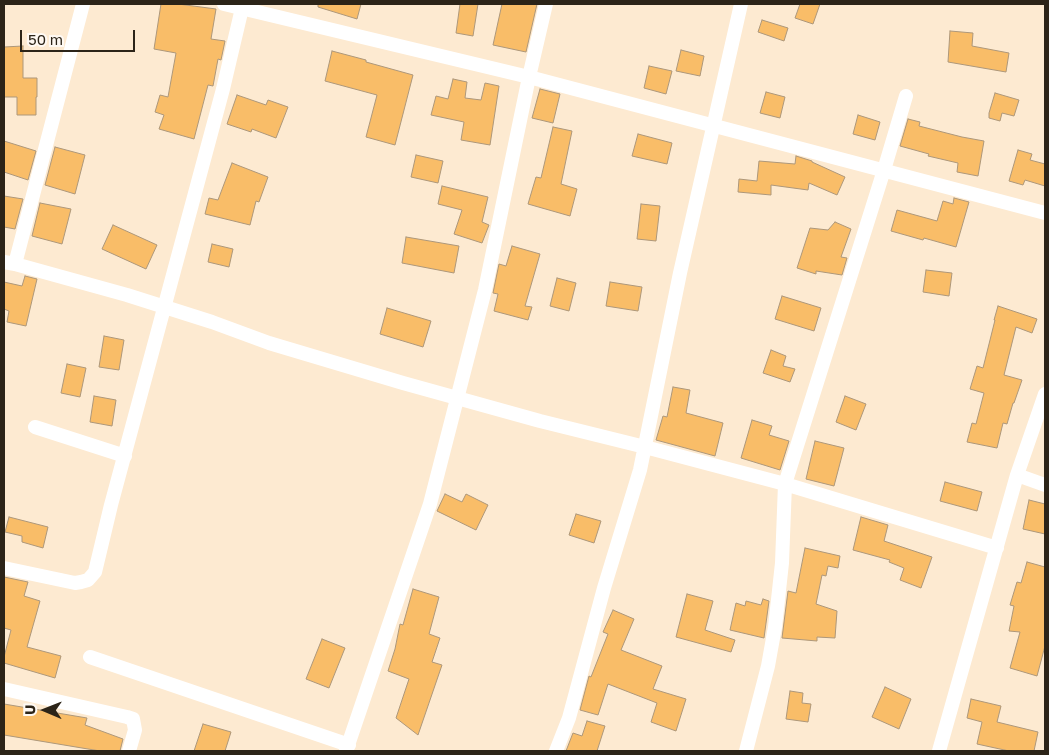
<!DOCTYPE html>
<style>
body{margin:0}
#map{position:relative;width:1049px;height:755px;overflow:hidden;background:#fdead1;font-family:"Golos Text",sans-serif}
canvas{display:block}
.frame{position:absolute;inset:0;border:5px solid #2c2418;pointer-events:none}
.north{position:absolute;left:20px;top:685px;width:50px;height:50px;-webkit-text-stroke:4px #fef9f3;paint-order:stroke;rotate:271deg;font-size:14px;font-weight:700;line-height:20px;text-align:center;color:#2c2418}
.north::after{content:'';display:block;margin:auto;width:18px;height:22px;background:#2c2418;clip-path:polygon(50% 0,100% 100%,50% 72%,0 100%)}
.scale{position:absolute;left:20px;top:30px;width:115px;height:22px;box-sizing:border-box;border:2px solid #2c2418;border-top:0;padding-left:6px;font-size:15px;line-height:18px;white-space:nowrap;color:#2c2418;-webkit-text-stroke:4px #fef9f3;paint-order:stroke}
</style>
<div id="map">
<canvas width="1049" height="755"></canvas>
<div class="frame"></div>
<div class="north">U</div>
<div class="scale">50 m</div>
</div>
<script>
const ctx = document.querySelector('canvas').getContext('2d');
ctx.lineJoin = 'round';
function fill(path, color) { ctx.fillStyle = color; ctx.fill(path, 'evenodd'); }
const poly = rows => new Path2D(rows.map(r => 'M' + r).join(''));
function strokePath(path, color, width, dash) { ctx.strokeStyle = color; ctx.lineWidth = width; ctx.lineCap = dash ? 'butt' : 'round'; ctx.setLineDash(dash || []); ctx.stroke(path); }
const building = poly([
 [161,4,178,4,216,9,211,39,225,41,221,60,218,59,213,86,208,85,194,139,159,129,164,115,155,112,160,95,168,97,176,53,154,49,161,4],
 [318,4,361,4,357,19,318,7,318,4],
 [460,4,478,4,473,36,456,33,460,4],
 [502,4,537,4,526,52,493,45,502,4],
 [800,4,820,4,813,24,795,18,800,4],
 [762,20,788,28,784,41,758,32,762,20],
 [950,31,973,33,972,46,1009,53,1006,72,948,62,950,31],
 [23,46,23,78,37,78,37,97,36,97,36,115,17,115,17,97,4,97,4,47,23,46],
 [681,50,704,56,700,76,676,71,681,50],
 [332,51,366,60,366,62,413,75,395,145,366,137,377,95,325,81,332,51],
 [649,66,672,71,666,94,644,88,649,66],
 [453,79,467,82,465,98,481,100,485,83,499,86,490,145,461,140,464,122,431,115,436,96,448,99,453,79],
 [540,89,560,94,553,123,532,118,540,89],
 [766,92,785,97,780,118,760,113,766,92],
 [995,93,1019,100,1014,116,1002,113,1000,121,989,118,989,113,995,93],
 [237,95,266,105,268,100,288,107,276,138,252,129,251,132,227,124,237,95],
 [858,115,880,122,875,140,853,134,858,115],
 [908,119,920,122,919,126,962,137,984,141,978,176,957,172,958,163,928,156,929,154,900,146,908,119],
 [553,127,572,131,561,184,577,189,570,216,528,204,536,177,541,178,553,127],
 [638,134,672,143,667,164,632,156,638,134],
 [4,141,36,151,28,180,4,172,4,141],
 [55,147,85,155,75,194,45,185,55,147],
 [1018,150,1032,154,1030,160,1045,164,1045,186,1025,180,1023,185,1009,181,1018,150],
 [416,155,443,161,438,183,411,177,416,155],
 [796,156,812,161,812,162,845,177,837,195,809,183,808,190,771,185,771,195,738,192,739,179,757,181,759,161,795,164,796,156],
 [232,163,268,177,259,202,256,201,250,225,205,214,209,198,218,200,232,163],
 [442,186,488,197,482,222,489,225,482,243,454,234,462,210,438,204,442,186],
 [4,196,23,199,15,229,4,227,4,196],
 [954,198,969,202,956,247,924,238,923,240,891,231,897,210,937,221,943,201,953,204,954,198],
 [40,203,71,209,62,244,32,236,40,203],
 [641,204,660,206,656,241,637,239,641,204],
 [835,222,851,229,841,257,847,258,842,275,816,271,816,274,797,268,810,228,828,230,835,222],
 [113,225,157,245,146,269,102,249,113,225],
 [406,237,459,246,454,273,402,263,406,237],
 [212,244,233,249,229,267,208,262,212,244],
 [512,246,540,254,525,306,532,307,528,320,494,311,498,294,493,293,499,264,506,266,512,246],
 [926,270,952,273,949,296,923,292,926,270],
 [25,276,37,279,26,326,7,322,9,311,4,309,4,282,22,286,25,276],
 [557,278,576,283,569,311,550,306,557,278],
 [610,282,642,287,638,311,606,306,610,282],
 [782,296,821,308,814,331,775,319,782,296],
 [998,306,1037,319,1032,333,1016,327,1004,375,1022,380,1014,403,1013,403,1007,424,1003,423,997,448,967,442,972,423,976,424,984,393,970,389,977,366,983,368,995,320,994,320,998,306],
 [387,308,431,321,423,347,380,334,387,308],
 [104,336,124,340,119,370,99,367,104,336],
 [771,350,786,356,783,366,795,369,790,382,763,373,771,350],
 [67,364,86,368,80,397,61,393,67,364],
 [673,387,690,390,686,413,723,423,715,456,656,440,663,416,667,417,673,387],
 [94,396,116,400,112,426,90,422,94,396],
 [845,396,866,404,856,430,836,422,845,396],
 [752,420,772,426,769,435,789,441,780,470,741,458,752,420],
 [815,441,844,448,834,486,806,479,815,441],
 [945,482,982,492,977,511,940,501,945,482],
 [445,494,462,502,466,494,488,505,476,530,437,511,445,494],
 [1029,500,1045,504,1045,534,1023,529,1029,500],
 [576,514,601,521,594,543,569,535,576,514],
 [9,517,48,527,43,548,22,542,22,536,5,532,9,517],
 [861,517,888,525,884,541,932,557,921,588,900,580,904,568,889,562,890,560,853,550,861,517],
 [805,548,840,556,838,568,828,566,826,576,822,575,816,604,837,611,835,638,817,637,817,641,782,638,788,591,796,593,805,548],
 [1027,562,1045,567,1045,646,1037,676,1010,668,1020,632,1009,631,1014,606,1010,605,1017,582,1021,583,1027,562],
 [4,577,28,582,24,596,40,601,27,647,61,656,55,678,4,663,4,657,11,630,4,628,4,577],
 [413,589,439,597,429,634,440,638,432,662,442,665,418,735,396,718,409,679,388,671,395,649,400,624,403,625,413,589],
 [687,594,713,601,705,630,735,640,731,652,676,637,687,594],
 [763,599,769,601,764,638,730,630,736,603,745,606,746,601,761,605,763,599],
 [613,610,634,619,621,650,662,666,653,689,686,699,676,731,651,722,657,703,608,684,598,715,580,710,589,676,591,677,608,634,603,632,613,610],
 [322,639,345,648,329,688,306,679,322,639],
 [885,687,911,699,899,729,872,717,885,687],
 [790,691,803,693,802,703,811,704,808,722,786,719,790,691],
 [971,699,1001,706,997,722,1038,732,1034,751,1009,751,977,744,982,722,967,718,971,699],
 [4,704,87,718,85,725,123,739,120,751,100,751,4,735,4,704],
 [587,721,605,726,597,751,566,751,573,733,582,736,587,721],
 [203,724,231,732,225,751,194,751,203,724]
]);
fill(building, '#f9bd68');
strokePath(building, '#ad977a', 1);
strokePath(poly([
 [224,4,529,77,1045,213],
 [4,262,15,264,127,295,212,322,269,343,403,383,540,421,645,447,785,484,997,548],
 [15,264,83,4],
 [35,427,125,456],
 [1017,475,1045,485],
 [4,568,75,583,81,582,88,580,95,572,111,505,223,89,243,4],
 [90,657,349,745],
 [4,689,127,717,133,719,135,730,129,751],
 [346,751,430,504,485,290,529,77,546,4],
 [556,751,569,718,604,588,640,470,680,273,741,4],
 [746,751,768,666,775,627,782,563,785,484,884,170,906,96],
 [939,751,1017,475,1045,394]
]), '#fff', 14);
</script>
